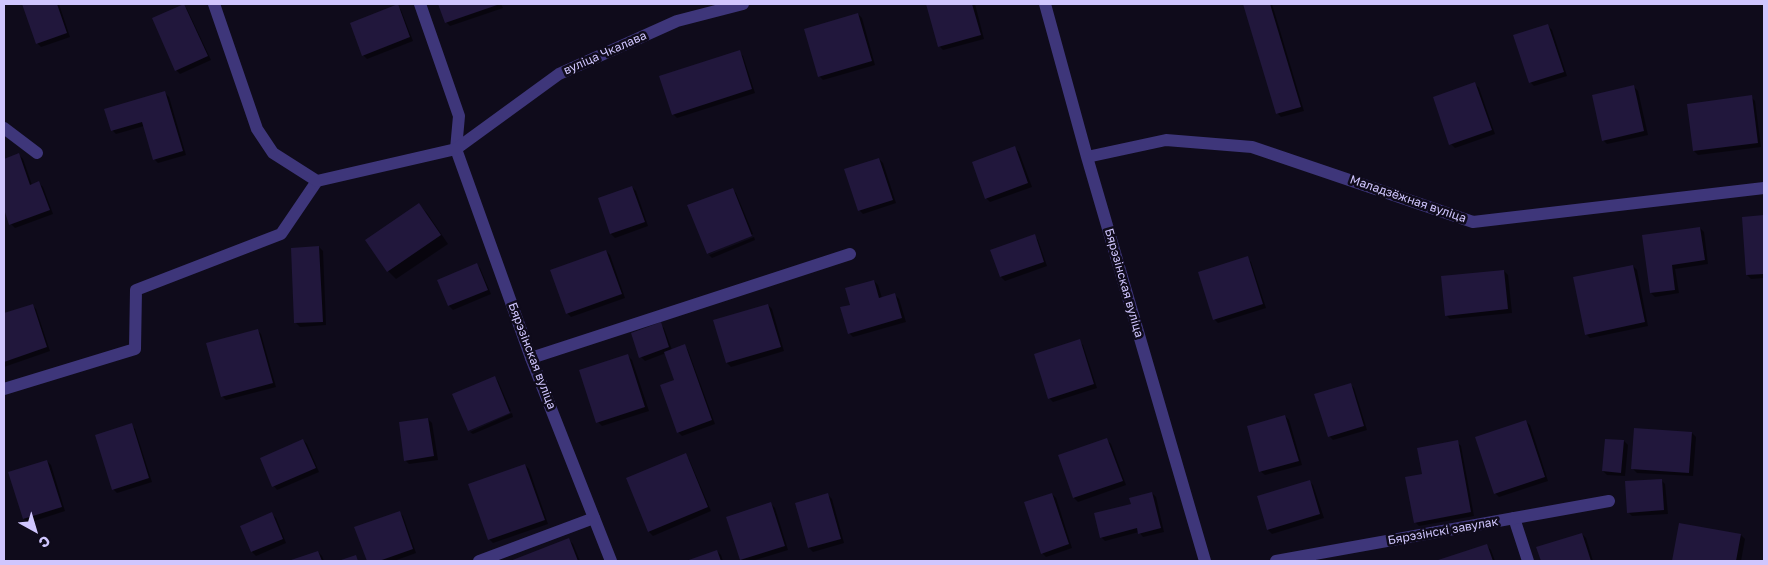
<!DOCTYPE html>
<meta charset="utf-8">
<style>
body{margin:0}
#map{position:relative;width:1768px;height:565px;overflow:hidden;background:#0f0b1b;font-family:"Golos Text",sans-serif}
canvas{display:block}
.frame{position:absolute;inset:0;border:5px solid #d0c6fe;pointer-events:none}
.north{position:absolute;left:10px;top:505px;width:50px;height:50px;-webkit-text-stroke:4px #0f0b1b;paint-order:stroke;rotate:141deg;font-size:14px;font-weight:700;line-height:20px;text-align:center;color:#d0c6fe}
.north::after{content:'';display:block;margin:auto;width:18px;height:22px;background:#d0c6fe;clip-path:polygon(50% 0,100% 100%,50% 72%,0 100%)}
</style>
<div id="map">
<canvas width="1768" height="565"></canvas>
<div class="frame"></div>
<div class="north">С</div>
</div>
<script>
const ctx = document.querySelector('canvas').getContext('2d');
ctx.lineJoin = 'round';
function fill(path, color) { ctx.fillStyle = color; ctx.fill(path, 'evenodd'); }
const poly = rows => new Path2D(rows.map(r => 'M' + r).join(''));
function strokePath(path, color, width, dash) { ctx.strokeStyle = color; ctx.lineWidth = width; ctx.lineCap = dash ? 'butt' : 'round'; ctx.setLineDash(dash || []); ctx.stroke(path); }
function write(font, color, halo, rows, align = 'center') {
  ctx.font = font + ' "Golos Text",sans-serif'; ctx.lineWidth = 5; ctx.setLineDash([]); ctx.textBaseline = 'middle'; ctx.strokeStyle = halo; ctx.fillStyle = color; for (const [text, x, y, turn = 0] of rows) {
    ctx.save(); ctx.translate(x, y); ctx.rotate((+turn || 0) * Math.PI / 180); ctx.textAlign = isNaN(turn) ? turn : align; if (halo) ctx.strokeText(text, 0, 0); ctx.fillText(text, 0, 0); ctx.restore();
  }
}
fill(poly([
 [23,4,59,4,70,37,41,47,37,43],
 [439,4,501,4,503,8,450,26,446,22],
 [927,4,975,4,984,39,943,50,939,46],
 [1245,4,1272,4,1304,111,1281,117,1277,113],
 [183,5,187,9,211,60,180,74,176,70],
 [397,6,401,10,413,41,367,59,363,55],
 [858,14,862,18,875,65,823,80,819,76],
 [1548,26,1552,30,1567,76,1534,86,1530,82],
 [739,52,743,56,755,93,677,118,673,114],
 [1475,84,1479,88,1495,134,1455,148,1451,144],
 [1634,87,1638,91,1648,135,1607,144,1603,140],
 [165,93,169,97,186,155,158,163,154,159,144,126,116,134,112,130],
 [1751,97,1755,101,1761,147,1698,155,1694,151],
 [1015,148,1019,152,1032,187,990,202,986,198],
 [19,155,23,159,32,185,39,183,43,187,53,214,15,228,11,224,4,205,4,160],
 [879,159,883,163,896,203,863,214,859,210],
 [632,187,636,191,648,226,615,238,611,234],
 [732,189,736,193,753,234,708,254,689,206],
 [419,205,427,213,448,244,396,279,388,271],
 [1764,217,1764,278,1751,279,1747,275,1743,218],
 [1700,228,1704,232,1708,264,1675,269,1679,293,1655,297,1651,293],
 [1034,236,1038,240,1047,266,1005,281,1001,277,992,250],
 [754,237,755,240,712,258,709,255],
 [319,247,323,251,326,325,300,327,296,323],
 [606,251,610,255,625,298,571,317,567,313],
 [1247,258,1251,262,1266,308,1218,323,1214,319],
 [476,264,480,268,491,294,453,310,449,306,438,281],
 [1633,266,1637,270,1648,326,1590,338,1586,334],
 [1504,271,1508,275,1512,313,1450,319,1446,315],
 [874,281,878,285,882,298,895,295,899,299,906,322,853,337,849,333,852,306],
 [32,305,36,309,50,351,4,367,4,314],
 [768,305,772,309,784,351,731,367,727,363,715,321],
 [660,324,664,328,672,350,684,346,688,350,715,424,682,436,678,432,675,381,666,353,645,361,641,357],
 [257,330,261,334,276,387,226,400,222,396],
 [1079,341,1083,345,1097,388,1053,402,1049,398],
 [628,356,632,360,649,411,602,426,598,422],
 [494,377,498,381,511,411,469,429],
 [1350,384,1354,388,1367,430,1333,440,1329,436],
 [512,413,513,417,473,434,470,432],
 [1285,416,1289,420,1302,465,1265,475,1260,471],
 [428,419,432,423,438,460,409,464,405,460],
 [1526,422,1530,425,1548,481,1499,497,1495,493],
 [131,425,135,429,152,482,117,493,113,489],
 [1692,433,1696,437,1693,476,1637,473,1633,469],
 [303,440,307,444,319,472,277,490,274,486],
 [1107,440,1111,444,1126,485,1078,502,1074,498,1060,456],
 [1624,441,1628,445,1625,476,1607,475,1603,471],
 [1457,442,1461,446,1474,516,1419,526,1415,522,1424,475],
 [685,455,689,459,711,511,653,536,649,532,627,479],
 [47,461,51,465,65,511,28,523,24,519,10,473],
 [525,465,529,469,548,524,493,543,489,539],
 [1661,480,1665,484,1668,514,1632,516,1628,512],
 [1309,481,1313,485,1324,518,1272,534,1268,530],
 [1152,493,1156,497,1164,532,1143,537,1139,532,1105,541,1101,537,1133,505],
 [1052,494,1056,498,1072,548,1046,557,1042,553],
 [828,495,832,499,844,543,813,552,809,548],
 [771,504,775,508,788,550,752,561,743,561,741,559],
 [399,512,403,516,416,553,394,561,368,561,356,528],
 [272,514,276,518,286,543,256,556,252,552,241,526],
 [1680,525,1741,535,1745,539,1741,561,1673,561],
 [1582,534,1586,538,1593,561,1542,561,1538,548],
 [569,540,573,544,580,561,513,561],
 [1487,546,1491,550,1495,561,1438,561],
 [717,551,721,555,723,561,689,561],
 [318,552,322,556,324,561,290,561]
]), '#0007');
fill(poly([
 [22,4,57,4,67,33,36,44],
 [184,4,208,56,175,71,152,18],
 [398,4,410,37,362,56,350,23],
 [438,4,500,4,445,23],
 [926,4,972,4,981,35,938,47],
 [1243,4,1270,4,1301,107,1276,114],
 [858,13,872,61,818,77,804,29],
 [1548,24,1564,72,1529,83,1513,35],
 [740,50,752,89,672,115,659,76],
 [1475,82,1492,130,1449,145,1433,97],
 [1634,85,1644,131,1602,141,1592,95],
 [165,91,183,151,153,160,142,122,111,131,104,109],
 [1752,95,1758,143,1693,151,1687,104],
 [1015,146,1028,183,985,199,972,162],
 [19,153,30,185,39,181,50,210,9,225,4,209,4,159],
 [879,158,893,200,858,211,844,169],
 [632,186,645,222,610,234,598,198],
 [733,188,752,236,707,254,687,205],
 [419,203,441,235,387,272,365,240],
 [1764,215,1764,274,1746,275,1742,217],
 [1700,227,1705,260,1672,265,1675,290,1650,293,1642,235],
 [1035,234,1044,262,1000,277,990,250],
 [319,246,323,322,294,323,291,248],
 [606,250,622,294,566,314,550,270],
 [1248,256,1263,304,1213,320,1198,272],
 [477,263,488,290,448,306,437,280],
 [1633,265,1645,322,1585,335,1573,277],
 [1504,270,1508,309,1445,316,1441,276],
 [874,280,879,298,895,293,902,318,848,334,840,307,850,305,845,288],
 [33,304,47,347,4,362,4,313],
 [768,304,781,347,726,363,713,320],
 [661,322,669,347,639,358,631,333],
 [258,329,273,383,221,397,206,343],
 [1080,339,1094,384,1048,399,1034,354],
 [685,344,712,420,677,433,660,385,674,380,664,352],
 [628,354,645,407,596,423,579,370],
 [495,376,510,413,468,431,452,394],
 [1351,383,1364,426,1328,437,1314,394],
 [1285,415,1299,461,1259,472,1247,426],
 [428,418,434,456,404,461,399,422],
 [1526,420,1545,477,1494,494,1475,437],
 [132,423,149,478,112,490,95,435],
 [1634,428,1692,432,1689,473,1631,469],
 [1107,438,1123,481,1073,498,1058,455],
 [303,439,316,468,272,487,260,458],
 [1605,439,1624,440,1621,473,1602,471],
 [1458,440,1471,512,1414,523,1405,477,1422,474,1417,448],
 [686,453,708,507,648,532,626,478],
 [47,460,62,507,23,519,8,472],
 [525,464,545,520,488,540,468,484],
 [1662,479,1664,510,1627,513,1625,481],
 [1310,480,1320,514,1267,530,1257,496],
 [1152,492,1161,528,1138,534,1137,528,1100,538,1094,513,1131,504,1129,498],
 [828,493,841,539,808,548,795,503],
 [1052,493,1069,544,1041,554,1024,502],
 [771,502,785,546,740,560,726,517],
 [400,511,413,549,379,561,367,561,354,527],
 [272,512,283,539,251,552,240,526],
 [1679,523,1741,534,1736,561,1672,561],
 [1582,533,1591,561,1541,561,1536,547],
 [569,538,578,561,510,561],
 [1487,544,1493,561,1435,561],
 [717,550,721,561,686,561],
 [318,551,322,561,288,561],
 [356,555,358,561,338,561]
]), '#21173c');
strokePath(poly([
 [420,4,459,116,456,149],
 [4,128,37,153],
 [531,358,850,254],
 [4,389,135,349,136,290,281,234,317,181],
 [1514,518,1528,561],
 [479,561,594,518]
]), '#3e367a', 12);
strokePath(poly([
 [214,4,257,129,273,153,317,181,456,149,559,74,677,21,743,4],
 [1045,4,1087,157,1205,561],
 [456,149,531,358,611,561],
 [1087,157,1166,140,1252,147,1473,222,1764,188],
 [1276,561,1609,501]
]), '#3e367a', 12);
write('12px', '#d0c6fe', '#0f0b1b', [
 ["вуліца Чкалава",605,53,-24],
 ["Маладзёжная вуліца",1408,199,19],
 ["Бярэзінская вуліца",1124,283,74],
 ["Бярэзінская вуліца",532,356,69],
 ["Бярэзінскі завулак",1443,531,-10]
]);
</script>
